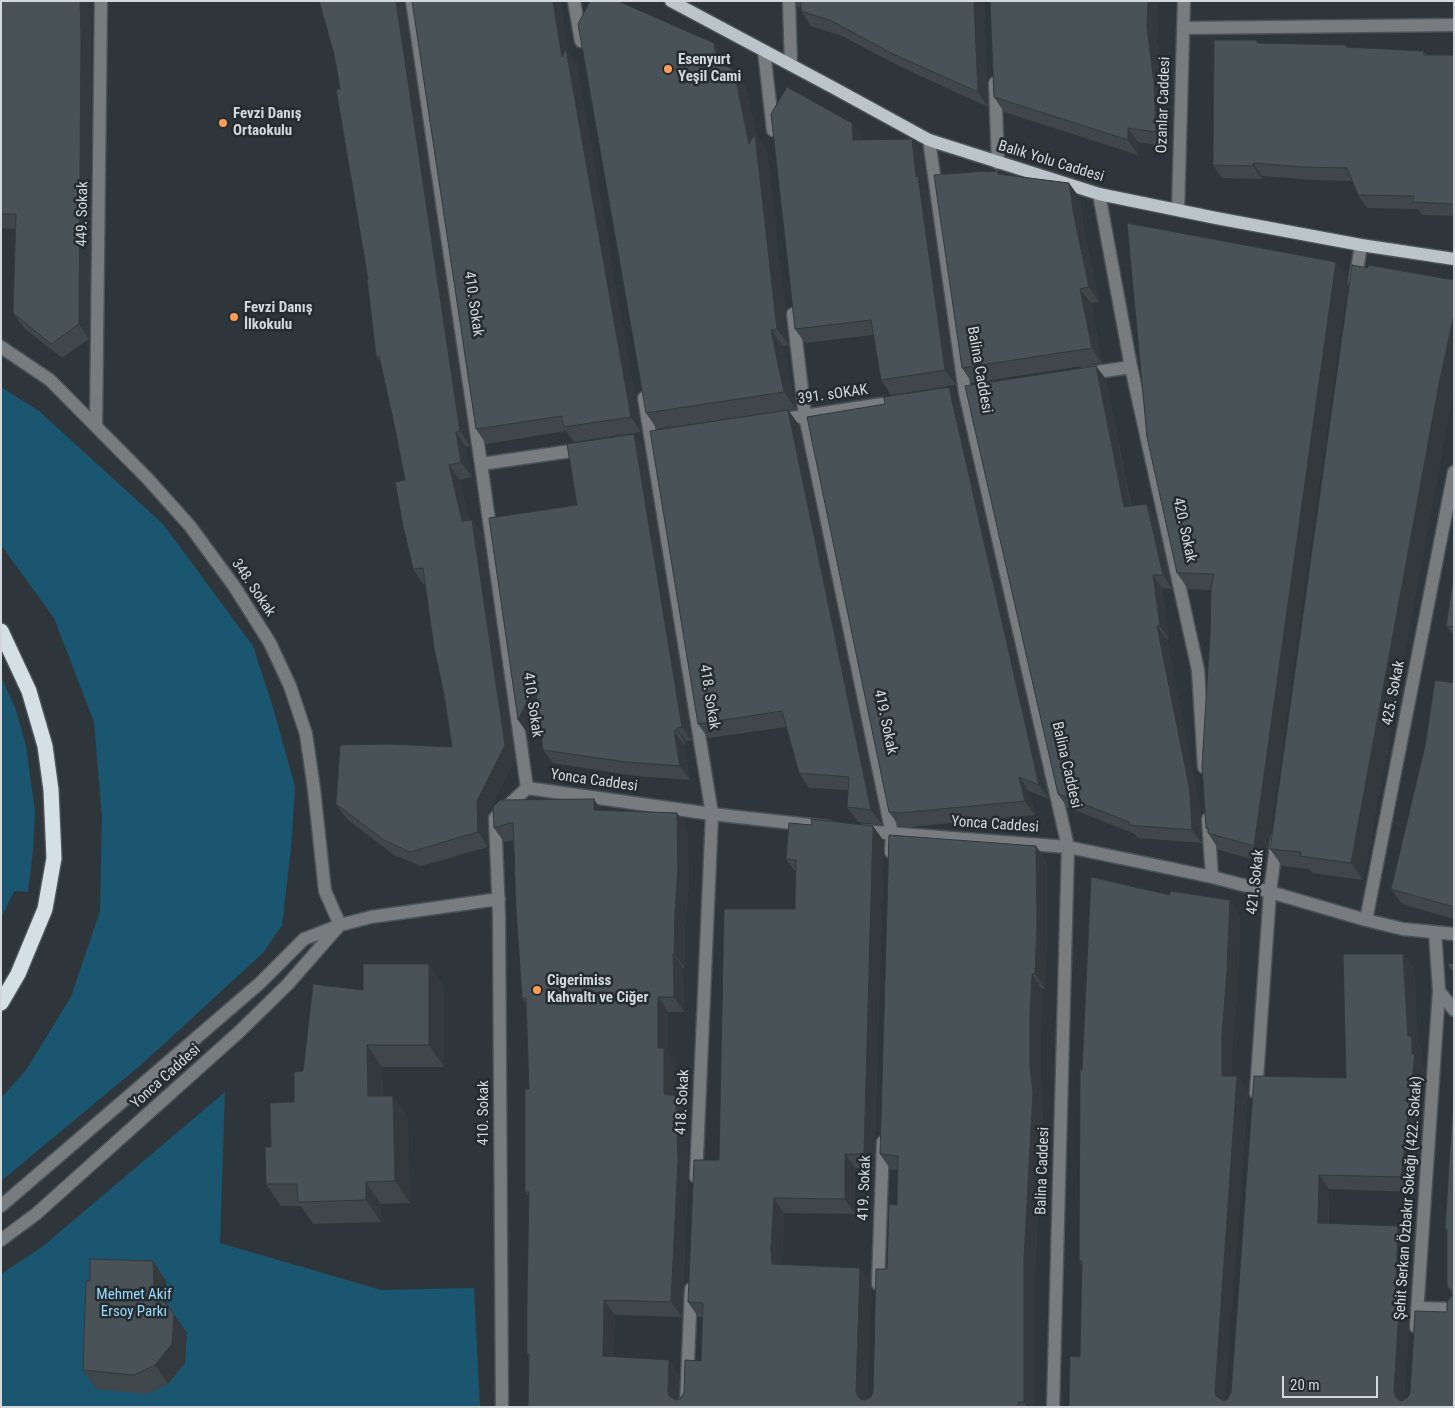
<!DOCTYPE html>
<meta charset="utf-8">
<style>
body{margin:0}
#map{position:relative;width:1455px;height:1408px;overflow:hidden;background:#2e363b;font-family:"Roboto Condensed",sans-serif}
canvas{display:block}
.frame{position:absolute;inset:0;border:2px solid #d2d8db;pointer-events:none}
.scale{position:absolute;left:1282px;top:1376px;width:96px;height:22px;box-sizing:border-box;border:2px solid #d2d8db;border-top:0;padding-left:6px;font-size:15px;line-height:18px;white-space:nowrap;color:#d2d8db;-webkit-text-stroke:4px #242c30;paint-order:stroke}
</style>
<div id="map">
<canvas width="1455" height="1408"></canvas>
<div class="frame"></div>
<div class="scale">20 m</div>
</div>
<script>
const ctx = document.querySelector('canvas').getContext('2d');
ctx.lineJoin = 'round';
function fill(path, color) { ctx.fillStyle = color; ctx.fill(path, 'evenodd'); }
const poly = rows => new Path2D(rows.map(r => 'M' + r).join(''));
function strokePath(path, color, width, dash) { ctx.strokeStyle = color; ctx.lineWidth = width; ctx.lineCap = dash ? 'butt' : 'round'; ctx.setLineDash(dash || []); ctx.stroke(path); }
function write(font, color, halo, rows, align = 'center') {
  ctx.font = font + ' "Roboto Condensed",sans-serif'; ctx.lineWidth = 5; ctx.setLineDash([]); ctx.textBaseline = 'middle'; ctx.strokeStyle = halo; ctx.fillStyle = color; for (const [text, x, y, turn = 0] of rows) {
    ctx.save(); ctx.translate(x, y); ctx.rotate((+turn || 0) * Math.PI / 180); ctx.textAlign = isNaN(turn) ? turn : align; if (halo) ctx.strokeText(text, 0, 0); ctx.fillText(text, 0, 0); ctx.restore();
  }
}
fill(poly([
 [1,387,39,411,163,524,253,646,275,714,295,787,291,849,282,925,263,953,142,1064,1,1181,1,1098,26,1070,71,997,100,911,102,817,94,722,54,618,1,545],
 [1,677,16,710,26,746,35,811,33,851,28,892,14,891,1,918],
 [225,1092,220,1243,381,1290,474,1288,480,1407,1,1407,1,1274,42,1247]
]), '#1b5671');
const minor = poly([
 [412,1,481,464,527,788],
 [574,1,581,41],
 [789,1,791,65],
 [1183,28,1454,25],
 [764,51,773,130],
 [995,83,998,163],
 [929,140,965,393,1068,847,1053,1407],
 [1099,194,1131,367,1198,670,1204,767],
 [1178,210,1184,1],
 [1355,282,1361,245],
 [793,314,805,416,892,834,891,852],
 [1,347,50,380,147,478,190,526,234,586,270,643,290,686,306,734,314,789,325,891,340,925],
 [1084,374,1131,367],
 [644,398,712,814,696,1177],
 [778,420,882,404],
 [96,426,101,1],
 [481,464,585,449],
 [527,788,712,814,828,827],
 [1208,819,1212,877],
 [862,831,1068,847,1212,877,1270,892,1366,920,1403,929,1454,934],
 [1366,920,1454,472],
 [1439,991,1454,1010],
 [1256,1093,1270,892,1277,839],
 [1,1206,260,983,304,939,340,925,371,917,499,899],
 [1,1240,36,1214,239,1032,288,984,338,927],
 [878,1284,883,1142],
 [1418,1308,1454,1309],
 [1416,1327,1439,991,1435,932],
 [502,1407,499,915,495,818,527,788],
 [686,1407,691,1289]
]);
const major = poly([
 [671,1,834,88,929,140,1099,194,1216,218,1361,245,1454,259]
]);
const highway = poly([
 [1,631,29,691,45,746,51,790,54,858,45,909,18,974,1,1003]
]);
strokePath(minor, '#4c5358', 15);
strokePath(major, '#4c5358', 15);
strokePath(highway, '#4c5358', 18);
strokePath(minor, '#787c7f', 12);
strokePath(major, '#bbc4c9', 12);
strokePath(highway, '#d5e0e6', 15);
fill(poly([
 [1,1,90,1,91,49,89,339,62,358,24,328,13,313,15,229,1,228],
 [319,1,404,1,470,446,466,447,472,477,460,480,469,520,472,520,483,535,515,760,487,815,488,847,421,866,394,855,347,819,336,804,452,747,425,584,423,584,413,569,405,480,396,433,381,363,376,356,368,279,340,89,334,54],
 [794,1,984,1,988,107,901,67,842,36,811,26,801,11,801,7,797,6],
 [990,1,1158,1,1157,42,1164,97,1166,147,1138,142,1138,155,1004,112,994,97],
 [714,43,726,60,727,67,746,87,756,135,767,151,789,345,783,346,796,409,657,429,646,413],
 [1260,43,1346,45,1348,48,1424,51,1427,55,1454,55,1454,216,1422,215,1418,209,1367,208,1358,195,1352,181,1313,180,1262,176,1262,179,1222,178,1213,165],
 [569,53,577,64,641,432,574,442,566,431,486,444,476,429],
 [852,123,862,138,862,140,923,154,926,188,928,191,956,385,891,395,881,380,873,335,805,343,795,329],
 [985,171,987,172,998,171,1000,175,1080,198,1084,230,1099,302,1091,303,1102,363,972,383,962,368],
 [1368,268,1454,280,1454,386,1363,880,1312,873,1309,869,1282,866,1270,849],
 [1348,279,1266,863,1219,850,1208,833,1208,830,1206,828,1211,590,1188,589,1177,573],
 [1106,379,1131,506,1156,517,1172,589,1162,588,1169,639,1167,639,1199,804,1202,843,1138,838,1135,834,1067,807,1058,794],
 [958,401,1049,799,1029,791,1035,815,909,827,899,826,889,812],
 [788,410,799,425,882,825,858,822,847,807,848,790,809,788,799,773,786,727,708,738,698,724],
 [634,434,644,448,692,741,686,741,686,744,684,745,690,780,635,776,553,763,543,750,539,711,528,734,577,505],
 [1454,574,1454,636,1446,626],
 [1454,683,1454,919,1402,904,1391,889],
 [493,807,677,813,687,828,689,882,685,927,685,968,683,968,684,1012,668,1012,668,1053,675,1062,675,1096,686,1111,688,1175,682,1317,615,1315,613,1357,679,1374,678,1399,680,1399,701,1361,703,1317,698,1317,688,1302,719,1160,795,909,796,873,786,859,884,841,874,1169,855,1168,855,1214,784,1213,782,1263,782,1264,871,1283,867,1399,871,1397,873,1392,887,1269,897,1205,898,1170,890,1169,880,1154,1047,861,1047,940,1045,989,1042,989,1041,1034,1041,1083,1043,1107,1035,1274,1035,1407,528,1407,529,1357,527,1354,529,1197,525,1192,529,1089,526,1004,522,998,514,840,504,842,494,828],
 [1240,915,1238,985,1232,1051,1232,1076,1248,1090,1225,1400,1227,1400,1231,1393,1346,1078,1403,954,1414,968,1418,1044,1422,1051,1422,1065,1425,1068,1411,1192,1329,1189,1329,1223,1408,1241,1405,1319,1409,1325,1404,1399,1408,1397,1447,1312,1452,1295,1451,1293,1447,1287,1447,1232,1445,1229,1454,1085,1454,1407,1069,1407,1080,1357,1082,1266,1079,1261,1082,1070],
 [444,986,444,1067,382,1067,383,1096,393,1096,408,1118,410,1203,381,1204,381,1222,313,1224,301,1206,281,1206,266,1184,271,1147,294,1102,363,990],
 [153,1261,166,1281,167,1305,187,1333,185,1363,168,1384,148,1394,96,1389,83,1370,90,1281]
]), '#3f474b');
fill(poly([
 [80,1,90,1,91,49,89,339,79,324],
 [396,1,404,1,470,446,460,431],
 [553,1,561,1,569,53,577,64,641,432,631,417,562,57],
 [974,1,984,1,988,107,978,92],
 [1148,1,1158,1,1157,42,1164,97,1166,147,1156,132,1147,27],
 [714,43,726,60,729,79,717,62],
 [734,70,746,87,756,135,767,151,789,345,777,329,749,144],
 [852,123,862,138,863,155,853,140],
 [1128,128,1138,142,1138,155,1128,140],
 [912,139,923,154,926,188,928,191,956,385,945,370,916,177],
 [1253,163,1262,176,1262,179,1253,166],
 [1069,183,1080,198,1084,230,1099,302,1089,287,1074,216],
 [1336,262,1348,279,1266,863,1254,846],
 [1080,289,1091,303,1102,363,1092,348],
 [1454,314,1454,386,1363,880,1351,863,1439,384],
 [771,330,783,346,796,409,784,392],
 [1096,366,1106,379,1133,520,1124,507],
 [949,387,958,401,1049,799,1039,785],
 [788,410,799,425,882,825,871,810],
 [456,432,466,447,472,477,461,462],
 [634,434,644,448,692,741,682,727],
 [449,465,460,480,473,536,462,521],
 [1147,504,1156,517,1172,589,1163,575],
 [472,520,483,535,515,760,487,815,488,847,478,832],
 [1153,575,1162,588,1169,639,1160,626],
 [1157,626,1167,639,1199,804,1202,843,1192,830],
 [535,684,545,698,528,734,518,720],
 [676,728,686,741,686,744,677,730],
 [674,731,684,745,690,780,680,766],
 [1019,777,1029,791,1035,815,1025,801],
 [594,799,604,814,594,810],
 [677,813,687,828,689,882,685,927,685,968,674,954],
 [873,826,884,841,874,1169,864,1154],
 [1036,846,1047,861,1047,940,1045,989,1035,974],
 [1230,900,1240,915,1238,985,1232,1051,1232,1090,1222,1076,1222,1036],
 [673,954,683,968,684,1012,674,997],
 [1403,954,1414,968,1418,1044,1422,1051,1422,1065,1425,1068,1411,1192,1401,1177,1412,1054,1408,1036],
 [429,964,444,986,444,1067,429,1045],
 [1032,974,1042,989,1041,1034,1041,1083,1043,1107,1035,1274,1035,1407,1027,1407,1024,1402,1024,1259,1030,1068,1030,1019],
 [658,997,668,1012,668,1053,675,1062,675,1109,664,1094,658,1048],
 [367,1045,382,1067,383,1118,368,1096],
 [1237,1076,1248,1090,1225,1407,1216,1396,1215,1392],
 [393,1096,408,1118,410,1203,395,1181],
 [676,1096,686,1111,688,1175,682,1317,671,1302],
 [845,1154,855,1168,855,1214,845,1199],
 [1319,1175,1329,1189,1328,1237,1318,1223],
 [366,1182,381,1204,381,1222,366,1200],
 [774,1198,784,1213,782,1263,782,1279,772,1264,771,1248],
 [1398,1226,1408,1241,1405,1319,1409,1325,1404,1407,1397,1399,1394,1392,1395,1310],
 [153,1261,166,1281,167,1307,154,1288],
 [860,1268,871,1283,867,1407,860,1399,856,1392],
 [604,1300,615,1315,613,1371,603,1356],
 [174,1314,187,1333,185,1363,168,1384,155,1365],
 [669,1360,679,1374,678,1407,669,1396,668,1392]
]), '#33393d');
const building = poly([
 [1,1,80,1,81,34,79,324,51,344,13,313,16,214,1,214,1,1],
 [319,1,396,1,460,431,456,432,461,462,449,465,462,521,472,520,505,745,477,801,478,832,410,852,384,840,336,804,340,745,389,744,452,747,444,694,434,648,423,568,413,569,403,526,395,482,405,480,396,433,379,356,376,356,367,279,368,279,336,89,340,89,334,54,319,1],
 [412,1,553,1,562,57,566,49,631,417,564,427,562,416,476,429,412,1],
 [590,1,618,1,714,43,717,62,734,70,749,144,755,134,777,329,771,330,784,392,646,413,578,24,590,1],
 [801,1,974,1,978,92,891,53,832,21,801,11,801,1],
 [990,1,1148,1,1147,27,1154,83,1156,132,1128,128,1128,140,994,97,990,1],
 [1214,40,1257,40,1257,43,1346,45,1346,47,1424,51,1424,55,1454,55,1454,204,1413,202,1414,196,1358,195,1347,168,1304,167,1253,163,1253,166,1213,165,1214,40],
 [787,87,852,123,853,140,912,139,916,177,918,176,945,370,881,380,871,320,795,329,771,114,787,87],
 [985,171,985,172,998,171,998,174,1069,183,1074,216,1089,287,1080,289,1092,348,962,368,934,175,985,171],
 [1127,223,1336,262,1254,846,1208,833,1208,828,1206,828,1202,766,1210,635,1211,588,1214,574,1177,573,1147,437,1127,223],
 [1352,265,1368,268,1368,265,1454,280,1454,314,1439,384,1351,863,1300,856,1301,852,1270,849,1352,265],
 [1096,366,1124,507,1147,504,1163,575,1153,575,1160,626,1157,626,1190,791,1192,830,1129,825,1129,822,1058,794,965,386,1096,366],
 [949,387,1039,785,1019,777,1025,801,899,813,889,812,807,417,885,404,884,397,949,387],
 [788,410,871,810,847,807,849,777,799,773,782,711,698,724,650,431,788,410],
 [634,434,682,727,676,728,677,730,674,731,680,766,626,762,543,750,535,684,518,720,489,518,577,505,567,444,634,434],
 [1454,574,1454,627,1446,626,1454,574],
 [1435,680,1454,683,1454,907,1391,889,1425,746,1435,680],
 [594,799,594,810,677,813,678,868,675,912,674,954,673,954,674,997,658,997,658,1048,664,1048,664,1094,676,1096,678,1160,671,1302,604,1300,603,1356,669,1360,668,1392,669,1396,675,1400,680,1399,684,1393,685,1360,701,1361,703,1303,688,1302,694,1160,719,1160,724,909,795,909,796,860,786,859,789,823,812,825,811,819,873,826,864,1154,845,1154,845,1199,774,1198,771,1248,772,1264,860,1268,856,1392,860,1399,865,1400,871,1397,873,1392,876,1269,887,1269,889,1204,897,1205,898,1156,880,1154,889,835,1036,846,1037,925,1035,974,1032,974,1030,1019,1030,1068,1033,1092,1024,1259,1024,1402,1018,1402,1018,1407,528,1407,529,1354,527,1354,527,1298,529,1192,525,1192,525,1089,529,1089,526,998,522,998,516,909,513,822,494,828,493,807,500,800,594,799],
 [1091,877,1170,895,1170,891,1230,900,1227,971,1222,1036,1222,1076,1237,1076,1215,1392,1216,1396,1222,1400,1227,1400,1231,1393,1254,1076,1346,1078,1343,954,1403,954,1408,1036,1412,1037,1412,1054,1415,1054,1401,1177,1319,1175,1318,1223,1398,1226,1395,1310,1399,1310,1394,1392,1397,1399,1402,1401,1408,1397,1410,1393,1415,1311,1447,1312,1447,1302,1452,1295,1451,1290,1447,1287,1447,1229,1445,1229,1454,1085,1454,1407,1069,1407,1070,1356,1080,1357,1082,1261,1079,1261,1080,1070,1082,1070,1091,877],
 [1454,963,1454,973,1447,964,1454,963],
 [363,964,429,964,429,1045,367,1045,368,1096,393,1096,395,1181,366,1182,366,1200,298,1202,297,1184,266,1184,265,1147,271,1147,270,1103,294,1102,294,1072,303,1071,313,984,363,990,363,964],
 [90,1259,153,1261,154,1288,174,1314,172,1344,155,1365,134,1375,83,1370,86,1281,90,1281,90,1259]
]);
fill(building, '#495257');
strokePath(building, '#33393d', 1);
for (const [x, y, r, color] of [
 [668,69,5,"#fe9b59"],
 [223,123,5,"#fe9b59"],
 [234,317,5,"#fe9b59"],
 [537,990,5,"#fe9b59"]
]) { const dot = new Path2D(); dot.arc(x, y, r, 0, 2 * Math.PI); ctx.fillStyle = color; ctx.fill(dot); strokePath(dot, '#242c30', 2); }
write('bold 15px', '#d2d8db', '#242c30', [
 ["Esenyurt",678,60],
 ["Yeşil Cami",678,77],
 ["Fevzi Danış",233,114],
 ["Ortaokulu",233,131],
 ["Fevzi Danış",244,308],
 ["İlkokulu",244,325],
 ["Cigerimiss",547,981],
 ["Kahvaltı ve Ciğer",547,998]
], 'left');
write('15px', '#d2d8db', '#242c30', [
 ["Ozanlar Caddesi",1164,105,-88],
 ["Balık Yolu Caddesi",1051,162,17],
 ["449. Sokak",83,214,-89],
 ["410. Sokak",473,304,82],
 ["Balina Caddesi",979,370,80],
 ["391. sOKAK",833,395,-8],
 ["420. Sokak",1184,530,78],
 ["348. Sokak",253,588,56],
 ["425. Sokak",1394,693,-79],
 ["418. Sokak",709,697,81],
 ["410. Sokak",532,705,82],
 ["419. Sokak",885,722,78],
 ["Balina Caddesi",1066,765,77],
 ["Yonca Caddesi",594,781,8],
 ["Yonca Caddesi",995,825,4],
 ["421. Sokak",1256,882,-84],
 ["Yonca Caddesi",166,1077,-42],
 ["418. Sokak",683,1102,-87],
 ["410. Sokak",484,1113,-90],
 ["Balina Caddesi",1043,1171,-88],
 ["419. Sokak",865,1188,-88],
 ["Şehit Serkan Özbakır Sokağı (422. Sokak)",1409,1198,-86]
]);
write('15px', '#99dbfe', '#242c30', [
 ["Mehmet Akif",134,1295],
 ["Ersoy Parkı",134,1312]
]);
</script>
